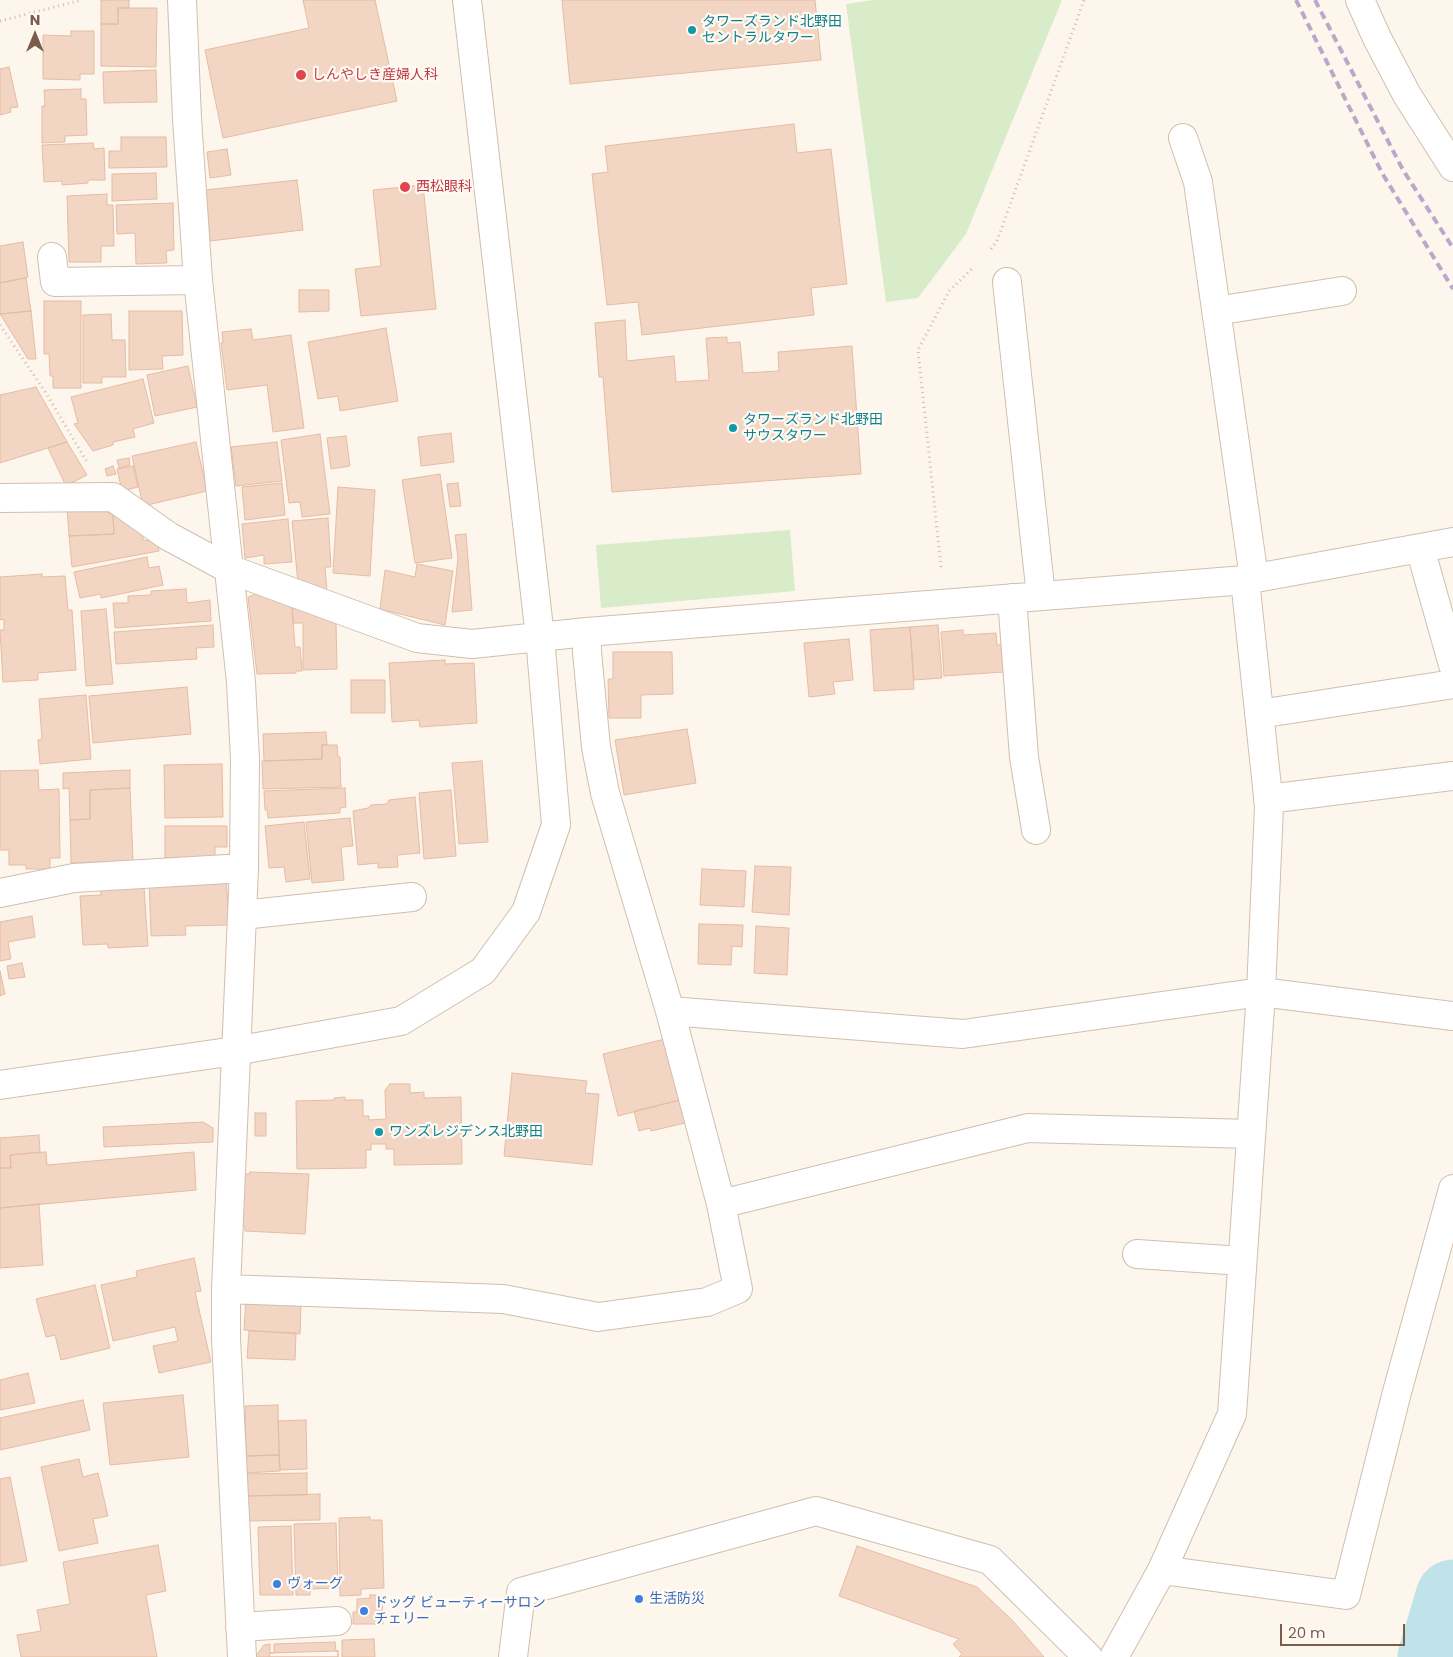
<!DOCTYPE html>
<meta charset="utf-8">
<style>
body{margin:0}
#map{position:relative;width:1453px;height:1657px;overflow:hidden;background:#fdf6ec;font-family:Poppins,sans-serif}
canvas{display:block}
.north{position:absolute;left:10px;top:10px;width:50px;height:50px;-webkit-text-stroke:4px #fffaf3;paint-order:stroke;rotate:0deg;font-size:14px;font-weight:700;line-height:20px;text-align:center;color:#7a5c4d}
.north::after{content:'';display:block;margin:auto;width:18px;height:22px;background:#7a5c4d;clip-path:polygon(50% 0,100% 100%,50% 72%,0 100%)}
.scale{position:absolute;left:1280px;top:1624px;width:125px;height:22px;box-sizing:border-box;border:2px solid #7a5c4d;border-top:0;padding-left:6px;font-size:15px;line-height:18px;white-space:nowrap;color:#7a5c4d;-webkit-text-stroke:4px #fffaf3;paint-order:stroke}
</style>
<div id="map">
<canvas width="1453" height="1657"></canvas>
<div class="north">N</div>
<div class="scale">20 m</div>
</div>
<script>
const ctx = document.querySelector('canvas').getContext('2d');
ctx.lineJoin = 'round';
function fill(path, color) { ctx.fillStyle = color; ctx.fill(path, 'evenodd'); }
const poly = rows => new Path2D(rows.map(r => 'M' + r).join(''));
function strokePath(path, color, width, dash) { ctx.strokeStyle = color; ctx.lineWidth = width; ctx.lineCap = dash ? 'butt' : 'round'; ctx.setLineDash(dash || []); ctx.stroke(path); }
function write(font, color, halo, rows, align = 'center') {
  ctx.font = font + ' Poppins,"Noto Sans JP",sans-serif'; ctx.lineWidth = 4.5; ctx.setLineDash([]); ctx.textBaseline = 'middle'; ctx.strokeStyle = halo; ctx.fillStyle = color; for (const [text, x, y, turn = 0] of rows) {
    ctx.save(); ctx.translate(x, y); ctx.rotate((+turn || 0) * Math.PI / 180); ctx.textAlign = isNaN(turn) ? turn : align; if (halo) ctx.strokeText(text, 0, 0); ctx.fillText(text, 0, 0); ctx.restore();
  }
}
fill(poly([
 [873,0,1062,0,966,234,918,298,886,302,846,4],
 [790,530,795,591,601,608,596,545]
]), '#d8ecc9');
strokePath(poly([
 [1435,1657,1453,1597]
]), '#bfe3e8', 75);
const building = poly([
 [101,0,129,0,129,8,118,8,118,24,101,24,101,0],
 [303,0,375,0,397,101,223,138,205,50,309,28,303,0],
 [562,0,815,0,821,60,570,84,562,0],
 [118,8,157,8,156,67,101,66,101,24,118,24,118,8],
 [71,31,94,31,94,74,80,74,80,80,43,79,43,35,71,36,71,31],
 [9,67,18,107,10,108,11,112,0,115,0,69,9,67],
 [156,70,157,102,104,103,103,72,156,70],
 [81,89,81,99,86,99,87,135,65,136,65,142,42,143,42,106,45,106,44,90,81,89],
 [794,124,797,153,831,149,847,284,811,288,814,315,642,335,638,302,607,305,592,174,608,172,605,146,794,124],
 [121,137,166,137,167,167,109,168,109,151,121,151,121,137],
 [93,143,94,149,104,148,105,180,88,180,88,183,62,185,62,181,44,182,42,145,93,143],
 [227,149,231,175,210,178,207,152,227,149],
 [156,173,157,199,112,201,112,174,156,173],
 [297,180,303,230,210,241,205,190,297,180],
 [423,185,436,309,361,316,355,269,381,266,373,190,423,185],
 [107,194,107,205,113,205,114,246,101,246,101,262,69,262,67,196,107,194],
 [173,203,174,250,166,251,167,263,136,264,135,233,117,234,116,205,173,203],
 [23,242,28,277,0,283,0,246,23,242],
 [26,278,31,311,0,314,0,283,26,278],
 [299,290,329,290,329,311,299,312,299,290],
 [44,301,81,301,81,388,53,388,53,376,50,376,49,354,44,354,44,301],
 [31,311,36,359,28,359,0,314,31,311],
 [129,311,182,311,183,355,162,356,163,369,129,370,129,311],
 [111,314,112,340,125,340,126,377,102,377,102,383,83,383,83,315,111,314],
 [625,320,627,361,674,356,676,382,709,380,706,338,727,337,727,343,740,342,743,373,779,371,778,352,852,346,861,474,612,492,603,377,599,377,595,323,625,320],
 [386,328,398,401,340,411,338,396,318,399,308,342,386,328],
 [251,329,253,340,291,335,304,428,273,432,267,385,227,390,221,343,223,343,222,332,251,329],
 [188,366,197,407,155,416,147,375,188,366],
 [143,379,154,423,133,429,135,437,113,442,113,445,93,451,74,424,78,423,71,397,143,379],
 [36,387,67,442,0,463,0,395,36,387],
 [451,433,454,462,421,466,418,437,451,433],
 [320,434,330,514,302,517,300,502,289,503,281,440,320,434],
 [346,436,350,466,331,469,327,438,346,436],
 [67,442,87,475,66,486,48,448,67,442],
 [196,442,207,491,143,506,132,456,196,442],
 [277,442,282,481,236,486,231,447,277,442],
 [129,458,130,465,119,468,117,460,129,458],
 [113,466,116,474,107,476,105,469,113,466],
 [133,466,138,487,122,491,117,469,133,466],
 [440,474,452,558,415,563,402,480,440,474],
 [282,483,285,515,245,520,242,487,282,483],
 [458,483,461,506,450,507,447,484,458,483],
 [338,487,375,490,370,576,333,573,338,487],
 [94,506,113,515,114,534,69,536,67,508,94,506],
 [113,515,143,534,143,540,158,542,159,551,72,567,69,536,114,534,113,515],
 [328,518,331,567,325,567,327,591,298,583,292,521,328,518],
 [288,519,292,562,264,564,264,555,245,558,242,524,288,519],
 [466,534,472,610,452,612,458,558,455,535,466,534],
 [147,557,149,568,159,566,163,585,101,598,101,594,80,598,74,572,147,557],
 [417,564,453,571,445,625,380,609,385,570,415,577,417,564],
 [42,574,42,577,65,576,68,610,72,610,76,670,38,673,38,680,3,682,0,630,4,630,4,619,0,620,0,577,42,574],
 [186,589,187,603,210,600,211,621,115,628,113,603,128,603,128,596,151,595,151,591,186,589],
 [256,594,292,605,295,647,300,647,302,671,296,671,296,673,257,674,248,597,256,594],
 [292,607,315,614,315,616,336,622,337,669,303,670,303,623,293,623,292,607],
 [106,609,113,684,86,686,81,611,106,609],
 [213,625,214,647,196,648,197,659,116,664,114,632,213,625],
 [938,625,942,678,914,680,910,627,938,625],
 [910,627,914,689,874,691,870,630,910,627],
 [963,630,963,635,996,633,997,645,1002,645,1004,672,944,676,941,632,963,630],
 [849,639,853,680,833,682,835,694,809,697,804,643,849,639],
 [613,652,672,652,673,694,641,695,641,718,609,718,608,679,613,679,613,652],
 [445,660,445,664,474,663,477,723,420,727,419,720,392,722,389,663,445,660],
 [351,680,385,680,385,713,351,713,351,680],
 [187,687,191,734,93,743,89,696,187,687],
 [86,695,91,759,40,764,38,740,42,739,39,699,86,695],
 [687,729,696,783,624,795,615,740,687,729],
 [326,732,327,745,322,745,322,759,264,761,263,734,326,732],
 [322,745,337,745,338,757,340,757,341,787,263,789,262,761,322,759,322,745],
 [482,761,488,842,459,844,452,763,482,761],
 [222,764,223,817,165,818,164,765,222,764],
 [38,770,39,790,59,789,60,858,50,858,50,869,26,869,26,865,9,865,9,850,0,850,0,771,38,770],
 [130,770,130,788,90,790,90,819,70,820,69,788,63,789,63,773,130,770],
 [130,788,133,861,71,863,70,820,90,819,90,790,130,788],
 [345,788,346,807,340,808,340,813,268,818,267,810,265,810,264,791,345,788],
 [451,790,456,856,424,859,419,793,451,790],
 [415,797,420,853,397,855,398,867,378,868,378,863,358,865,353,811,368,808,371,805,387,804,389,800,415,797],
 [350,818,353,846,341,847,344,880,312,883,306,822,350,818],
 [304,822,310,879,286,882,284,867,269,868,265,826,304,822],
 [165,826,227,826,227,847,215,847,215,858,165,858,165,826],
 [755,866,791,867,789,915,752,912,755,866],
 [702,869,746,871,744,907,700,905,702,869],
 [226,876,229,925,185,926,186,935,151,936,149,879,226,876],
 [144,887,148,946,108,948,108,944,83,945,80,896,101,895,101,890,144,887],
 [32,916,35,937,8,942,11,959,0,961,0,922,32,916],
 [699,924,743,925,742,947,732,946,731,965,698,964,699,924],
 [756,926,789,928,787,975,754,973,756,926],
 [22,963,25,977,9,979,7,966,22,963],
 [0,971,5,994,0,996,0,971],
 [665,1039,680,1100,618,1116,603,1054,665,1039],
 [512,1073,587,1081,585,1093,599,1094,592,1165,504,1156,512,1073],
 [390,1084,410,1084,410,1093,424,1092,424,1098,461,1097,462,1164,394,1165,394,1149,386,1149,386,1144,371,1144,371,1150,366,1150,366,1168,297,1169,296,1101,334,1100,334,1098,345,1097,345,1100,363,1100,363,1116,369,1116,369,1120,386,1119,385,1090,390,1084],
 [680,1100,685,1123,651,1131,650,1128,639,1131,634,1111,680,1100],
 [255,1113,266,1113,266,1136,255,1136,255,1113],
 [203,1122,213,1128,213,1142,104,1147,103,1127,203,1122],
 [39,1135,40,1152,10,1155,11,1168,0,1168,0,1138,39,1135],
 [46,1152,47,1165,194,1152,196,1190,0,1208,0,1168,11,1168,10,1155,46,1152],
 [250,1172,309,1174,305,1234,245,1231,245,1226,242,1226,245,1174,250,1174,250,1172],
 [39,1204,43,1265,0,1268,0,1208,39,1204],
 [194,1258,201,1291,195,1292,211,1362,159,1373,153,1346,178,1341,175,1327,113,1341,101,1285,137,1277,136,1271,194,1258],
 [95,1285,110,1348,61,1360,55,1335,46,1337,36,1299,95,1285],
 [246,1299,301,1303,300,1334,244,1330,246,1299],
 [249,1331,296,1333,295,1360,247,1358,249,1331],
 [28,1373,35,1403,0,1410,0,1380,28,1373],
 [183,1395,189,1457,110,1465,103,1403,183,1395],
 [83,1400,90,1430,0,1450,0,1418,83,1400],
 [278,1405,279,1455,246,1456,245,1406,278,1405],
 [306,1420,307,1469,280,1470,278,1421,306,1420],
 [279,1455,280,1471,246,1473,246,1456,279,1455],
 [79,1459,83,1477,98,1473,108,1516,93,1519,98,1543,59,1551,41,1467,79,1459],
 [307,1473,307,1495,246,1496,245,1474,307,1473],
 [10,1477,27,1561,0,1566,0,1479,10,1477],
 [320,1494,320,1520,246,1521,246,1496,320,1494],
 [370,1517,370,1520,382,1520,384,1588,361,1589,361,1595,340,1596,339,1518,370,1517],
 [336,1523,338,1588,310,1589,310,1595,296,1595,294,1524,336,1523],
 [291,1526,293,1595,260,1595,258,1527,291,1526],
 [158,1545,166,1591,146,1595,157,1657,21,1657,17,1635,41,1631,37,1610,70,1604,63,1562,158,1545],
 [857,1546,977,1587,1012,1620,1044,1657,959,1657,962,1654,953,1644,959,1639,839,1596,857,1546],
 [370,1595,382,1595,383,1624,353,1624,353,1612,357,1612,357,1599,370,1598,370,1595],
 [374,1639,375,1657,342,1657,342,1640,374,1639],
 [335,1642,336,1651,338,1651,338,1657,255,1657,264,1645,270,1644,270,1653,274,1653,274,1644,335,1642],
 [338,1651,338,1657,269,1657,270,1653,338,1651]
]);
fill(building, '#f3d5c3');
strokePath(building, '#e6bba3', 1);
const minor = poly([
 [182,0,187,119,198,280,241,682,245,759,244,868,226,1289,226,1338,242,1657],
 [1360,0,1377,38,1407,95,1453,167],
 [1183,138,1198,182,1254,578],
 [52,257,55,282,198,280],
 [1007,282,1041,596],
 [1216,311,1342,291],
 [0,498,113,497,168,536,229,569,417,638,472,644,587,632,1245,580,1453,542],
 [1420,548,1453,665],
 [1012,598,1024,757,1036,830],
 [1259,714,1453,684],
 [1268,799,1453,776],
 [0,893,74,878,244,868],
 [242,915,412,897],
 [670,1011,963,1034,1261,992,1453,1016],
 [0,1085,235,1051,401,1021,483,971,526,912,556,825,540,637,467,0],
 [721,1204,1028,1128,1251,1134],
 [1137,1254,1242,1261],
 [226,1289,503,1299,598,1317,707,1302,738,1289,721,1204,670,1011,605,793,596,747,587,652,587,632],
 [1162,1570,1346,1595,1397,1392,1453,1189],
 [240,1627,337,1621],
 [513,1657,521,1592,816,1511,990,1560,1088,1657],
 [1114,1657,1162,1570,1232,1414,1261,992,1269,806,1245,580]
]);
strokePath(minor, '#d1beb0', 30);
strokePath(poly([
 [0,21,82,0],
 [991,249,997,241,1084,0],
 [0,325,46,393,87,462],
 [941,567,918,350,949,291,973,268]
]), '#d9b8a5', 3, [1, 4]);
strokePath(minor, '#fff', 28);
strokePath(poly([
 [1296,0,1382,173,1453,289],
 [1315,0,1403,170,1453,248]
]), '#b9a8c9', 4, [8, 5]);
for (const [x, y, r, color] of [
 [692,30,5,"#0f9aa8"],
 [301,75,6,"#e0444e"],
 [405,187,6,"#e0444e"],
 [733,428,5,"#0f9aa8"],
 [379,1132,5,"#0f9aa8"],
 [277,1584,5,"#3f7fe0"],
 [639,1599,5,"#3f7fe0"],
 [364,1611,5,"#3f7fe0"]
]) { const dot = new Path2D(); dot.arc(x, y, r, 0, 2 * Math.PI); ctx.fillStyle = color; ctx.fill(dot); strokePath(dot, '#fffaf3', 2); }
write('14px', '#0d838f', '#fffaf3', [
 ["タワーズランド北野田",702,22],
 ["セントラルタワー",702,38],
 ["タワーズランド北野田",743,420],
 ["サウスタワー",743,436],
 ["ワンズレジデンス北野田",389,1132]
], 'left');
write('14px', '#be3a42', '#fffaf3', [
 ["しんやしき産婦人科",312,75],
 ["西松眼科",416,187]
], 'left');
write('14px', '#366cbe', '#fffaf3', [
 ["ヴォーグ",287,1584],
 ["生活防災",649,1599],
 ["ドッグ ビューティーサロン",374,1603],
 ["チェリー",374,1619]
], 'left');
</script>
